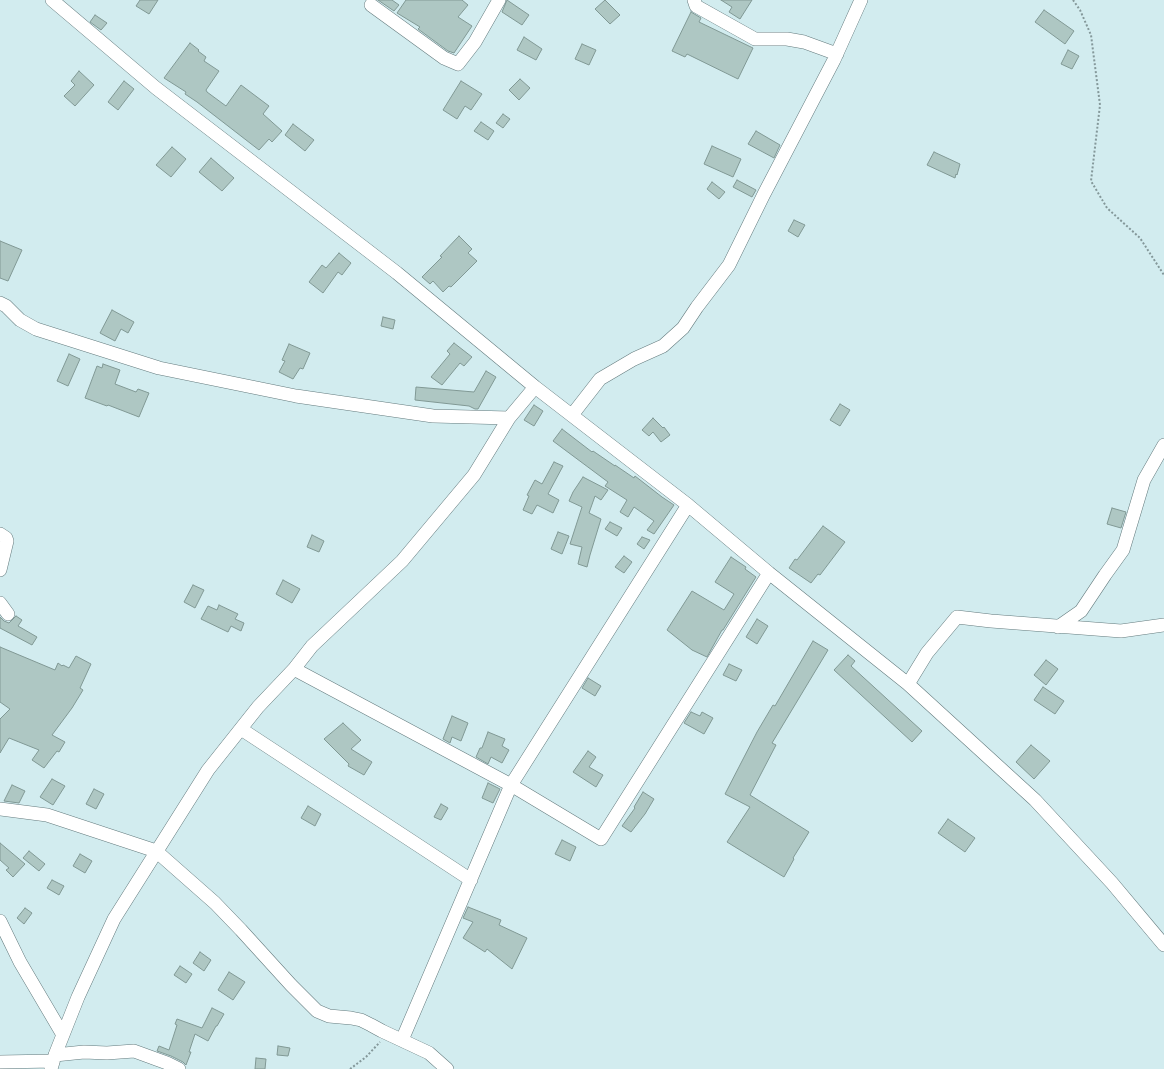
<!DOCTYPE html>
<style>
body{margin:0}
canvas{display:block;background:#d2ecef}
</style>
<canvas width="1164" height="1069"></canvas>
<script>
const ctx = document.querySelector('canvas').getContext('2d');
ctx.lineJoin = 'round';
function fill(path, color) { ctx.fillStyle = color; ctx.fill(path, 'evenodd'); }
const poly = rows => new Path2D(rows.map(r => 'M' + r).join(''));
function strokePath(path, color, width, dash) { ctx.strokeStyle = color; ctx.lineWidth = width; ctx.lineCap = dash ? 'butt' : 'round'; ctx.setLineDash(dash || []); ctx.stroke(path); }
const building = poly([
 [140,0,158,0,149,14,136,6,140,0],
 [378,0,392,0,399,5,394,11,378,0],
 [406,0,462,0,468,5,458,17,472,26,454,53,448,51,418,29,420,27,397,13,406,0],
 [507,0,529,15,522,25,502,12,507,0],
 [605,0,620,15,610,24,595,9,605,0],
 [721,0,752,0,740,19,729,12,732,7,721,0],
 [1044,10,1074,31,1065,44,1035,22,1044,10],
 [691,12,701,18,699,22,753,48,738,79,687,54,685,57,672,51,691,12],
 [95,15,107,23,101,30,90,22,95,15],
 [524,37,542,49,536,60,517,50,524,37],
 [190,43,199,50,198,51,206,57,204,61,219,71,206,90,207,92,226,106,241,85,269,106,263,114,282,131,272,142,269,139,259,150,197,102,185,94,186,92,164,78,190,43],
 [582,44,596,50,589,65,575,59,582,44],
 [1068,50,1079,56,1072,69,1061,64,1068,50],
 [79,71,94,85,75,106,64,96,75,85,71,81,79,71],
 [520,79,530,88,519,100,509,90,520,79],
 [124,81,134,89,118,110,108,102,124,81],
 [461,81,482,94,471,110,465,106,457,119,443,110,461,81],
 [503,114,510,119,503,128,496,123,503,114],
 [481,122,494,131,488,140,474,131,481,122],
 [293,124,314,140,305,151,285,135,293,124],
 [756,131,780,145,774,158,748,144,756,131],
 [712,146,741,159,733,177,704,164,712,146],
 [172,147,186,159,171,177,156,165,172,147],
 [934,152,960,164,957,175,956,174,955,178,927,165,934,152],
 [211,158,234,178,222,191,199,172,211,158],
 [737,180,756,190,752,197,733,187,737,180],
 [712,182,725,192,719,199,707,189,712,182],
 [794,220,805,225,798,237,788,231,794,220],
 [459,236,472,249,468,253,477,261,451,287,449,286,443,292,433,281,430,284,422,277,442,257,440,256,459,236],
 [0,241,22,250,8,281,0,278,0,241],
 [339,253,351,263,342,275,338,272,323,293,309,282,322,265,326,268,339,253],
 [112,310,134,322,128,333,121,329,115,341,100,333,112,310],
 [383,317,395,320,393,329,381,326,383,317],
 [454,343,472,357,464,366,460,363,442,385,431,377,450,354,447,351,454,343],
 [289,344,310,353,303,369,300,368,293,379,279,372,285,361,282,360,289,344],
 [69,354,80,359,68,386,57,381,69,354],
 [103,364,120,370,115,384,136,392,138,389,149,393,139,417,108,405,107,406,85,398,97,366,102,368,103,364],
 [486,371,496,377,478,409,475,409,469,406,415,400,416,387,474,392,486,371],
 [840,404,850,410,840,426,830,420,840,404],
 [534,405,543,411,534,426,524,420,534,405],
 [653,418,663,428,664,427,670,435,661,442,653,432,649,436,642,430,653,418],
 [562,429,592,452,593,451,615,466,615,465,634,478,635,476,662,497,674,505,654,534,647,530,654,521,634,507,628,517,620,512,627,500,605,486,608,482,553,441,562,429],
 [554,462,563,466,548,494,559,500,553,513,537,505,532,514,523,510,529,496,527,495,535,480,542,484,554,462],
 [583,477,608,490,601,500,595,496,589,513,601,519,590,555,587,567,578,564,582,547,570,544,582,507,569,501,573,492,583,477],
 [1112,508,1126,512,1121,528,1107,524,1112,508],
 [610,522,622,528,617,536,605,529,610,522],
 [823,526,845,542,820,575,818,574,811,583,789,568,795,559,797,560,823,526],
 [558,532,569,536,562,554,551,549,558,532],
 [312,535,324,541,319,552,307,547,312,535],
 [642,537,650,540,644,549,637,544,642,537],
 [624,556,632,562,624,573,615,567,624,556],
 [731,557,746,567,745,569,756,577,723,630,722,630,707,657,692,650,667,630,692,591,724,610,734,594,715,582,731,557],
 [283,580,300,589,292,603,276,594,283,580],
 [193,585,204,590,195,608,184,602,193,585],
 [219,605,238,614,235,619,244,623,241,631,231,626,228,632,201,619,208,606,217,610,219,605],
 [16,616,22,620,18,626,37,637,32,645,0,628,0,617,4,621,9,623,16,616],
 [757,619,768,626,757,644,746,637,757,619],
 [813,641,828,650,772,743,776,745,750,795,809,832,793,858,794,859,784,877,727,842,750,807,725,794,757,732,773,705,775,706,813,641],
 [0,647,55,670,58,663,62,666,63,665,69,668,76,656,91,664,80,688,83,690,72,708,52,735,65,742,59,752,57,751,44,768,32,760,39,750,9,738,0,753,0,719,10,709,0,702,0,647],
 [848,655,855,661,851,666,922,731,912,742,834,670,848,655],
 [1046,660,1058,669,1046,685,1034,675,1046,660],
 [729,664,742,670,736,681,723,675,729,664],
 [588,678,601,686,595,696,582,688,588,678],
 [1043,687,1064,701,1055,714,1034,700,1043,687],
 [691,712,700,716,702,712,713,718,704,734,684,723,691,712],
 [452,716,468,723,461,741,452,737,450,743,443,739,452,716],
 [343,723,361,740,351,749,372,762,364,775,348,766,349,764,324,739,343,723],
 [488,732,505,739,502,746,509,750,502,763,491,757,488,764,476,757,480,748,482,748,488,732],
 [1031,745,1050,761,1034,779,1016,762,1031,745],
 [588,751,596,757,589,767,603,775,596,787,573,772,588,751],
 [52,779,65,786,53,805,40,797,52,779],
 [488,783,500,789,493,803,482,798,488,783],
 [12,785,25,791,19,803,4,801,12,785],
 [94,789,104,794,96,809,86,804,94,789],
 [643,792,654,799,645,814,631,832,622,826,635,808,634,807,643,792],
 [441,804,448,808,441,820,434,817,441,804],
 [308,806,321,814,315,826,301,818,308,806],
 [948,819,975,838,965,852,938,833,948,819],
 [562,840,576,847,570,861,555,854,562,840],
 [0,843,25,864,13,877,6,870,9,868,0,860,0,843],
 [29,851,45,864,39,871,23,858,29,851],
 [80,854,92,861,85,873,73,866,80,854],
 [52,880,64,886,59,895,47,888,52,880],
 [468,907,501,920,499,925,527,938,512,969,487,949,485,952,463,938,473,922,463,918,468,907],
 [25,908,32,913,24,924,17,918,25,908],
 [200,952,211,960,204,971,193,963,200,952],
 [180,966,192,974,186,983,174,975,180,966],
 [229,972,245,982,233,1000,218,990,229,972],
 [212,1008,224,1014,217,1026,216,1026,208,1041,195,1034,189,1052,191,1052,186,1065,183,1062,171,1056,157,1051,159,1046,169,1050,177,1025,175,1024,177,1019,202,1028,212,1008],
 [278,1046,290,1048,288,1056,277,1055,278,1046],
 [256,1058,266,1059,265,1069,255,1069,256,1058]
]);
fill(building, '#aec7c3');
strokePath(building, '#819995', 1);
const minor = poly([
 [52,0,156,88,397,273,535,387,688,505,769,573,908,684,1035,800,1112,883,1164,945],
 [694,0,696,6,755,39,787,39,804,42,837,54],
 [371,5,444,58,458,64,475,42,499,0],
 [0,303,6,306,20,320,36,329,159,368,296,396,433,416,509,418],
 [572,415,600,379,634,359,663,346,683,328,697,307,729,265,764,194,834,60,861,0],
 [0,534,6,538,7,541,0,570],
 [0,603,8,614],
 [1058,627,1081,611,1105,575,1123,550,1144,480,1164,445],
 [294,669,511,785,601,839,769,573],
 [908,684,927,653,957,617,991,621,1121,631,1164,625],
 [241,729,471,880],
 [0,809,47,815,156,851,215,903,241,930,291,985,317,1011,329,1016,351,1018,361,1020,371,1025,382,1031,429,1053,447,1069],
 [0,921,20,962,63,1035],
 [402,1040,511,785,688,505],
 [55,1055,84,1052,107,1053,134,1051,167,1063,179,1069],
 [0,1062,53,1061],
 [51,1069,55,1055,78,997,114,919,208,770,258,707,294,669,312,646,402,561,474,475,509,418,535,387]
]);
strokePath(minor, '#647b7e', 14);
strokePath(poly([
 [1073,0,1080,10,1091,35,1100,105,1091,181,1107,208,1140,238,1164,275],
 [350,1069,366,1057,380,1042]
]), '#84989a', 2, [2, 2]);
strokePath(minor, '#fff', 13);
</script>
